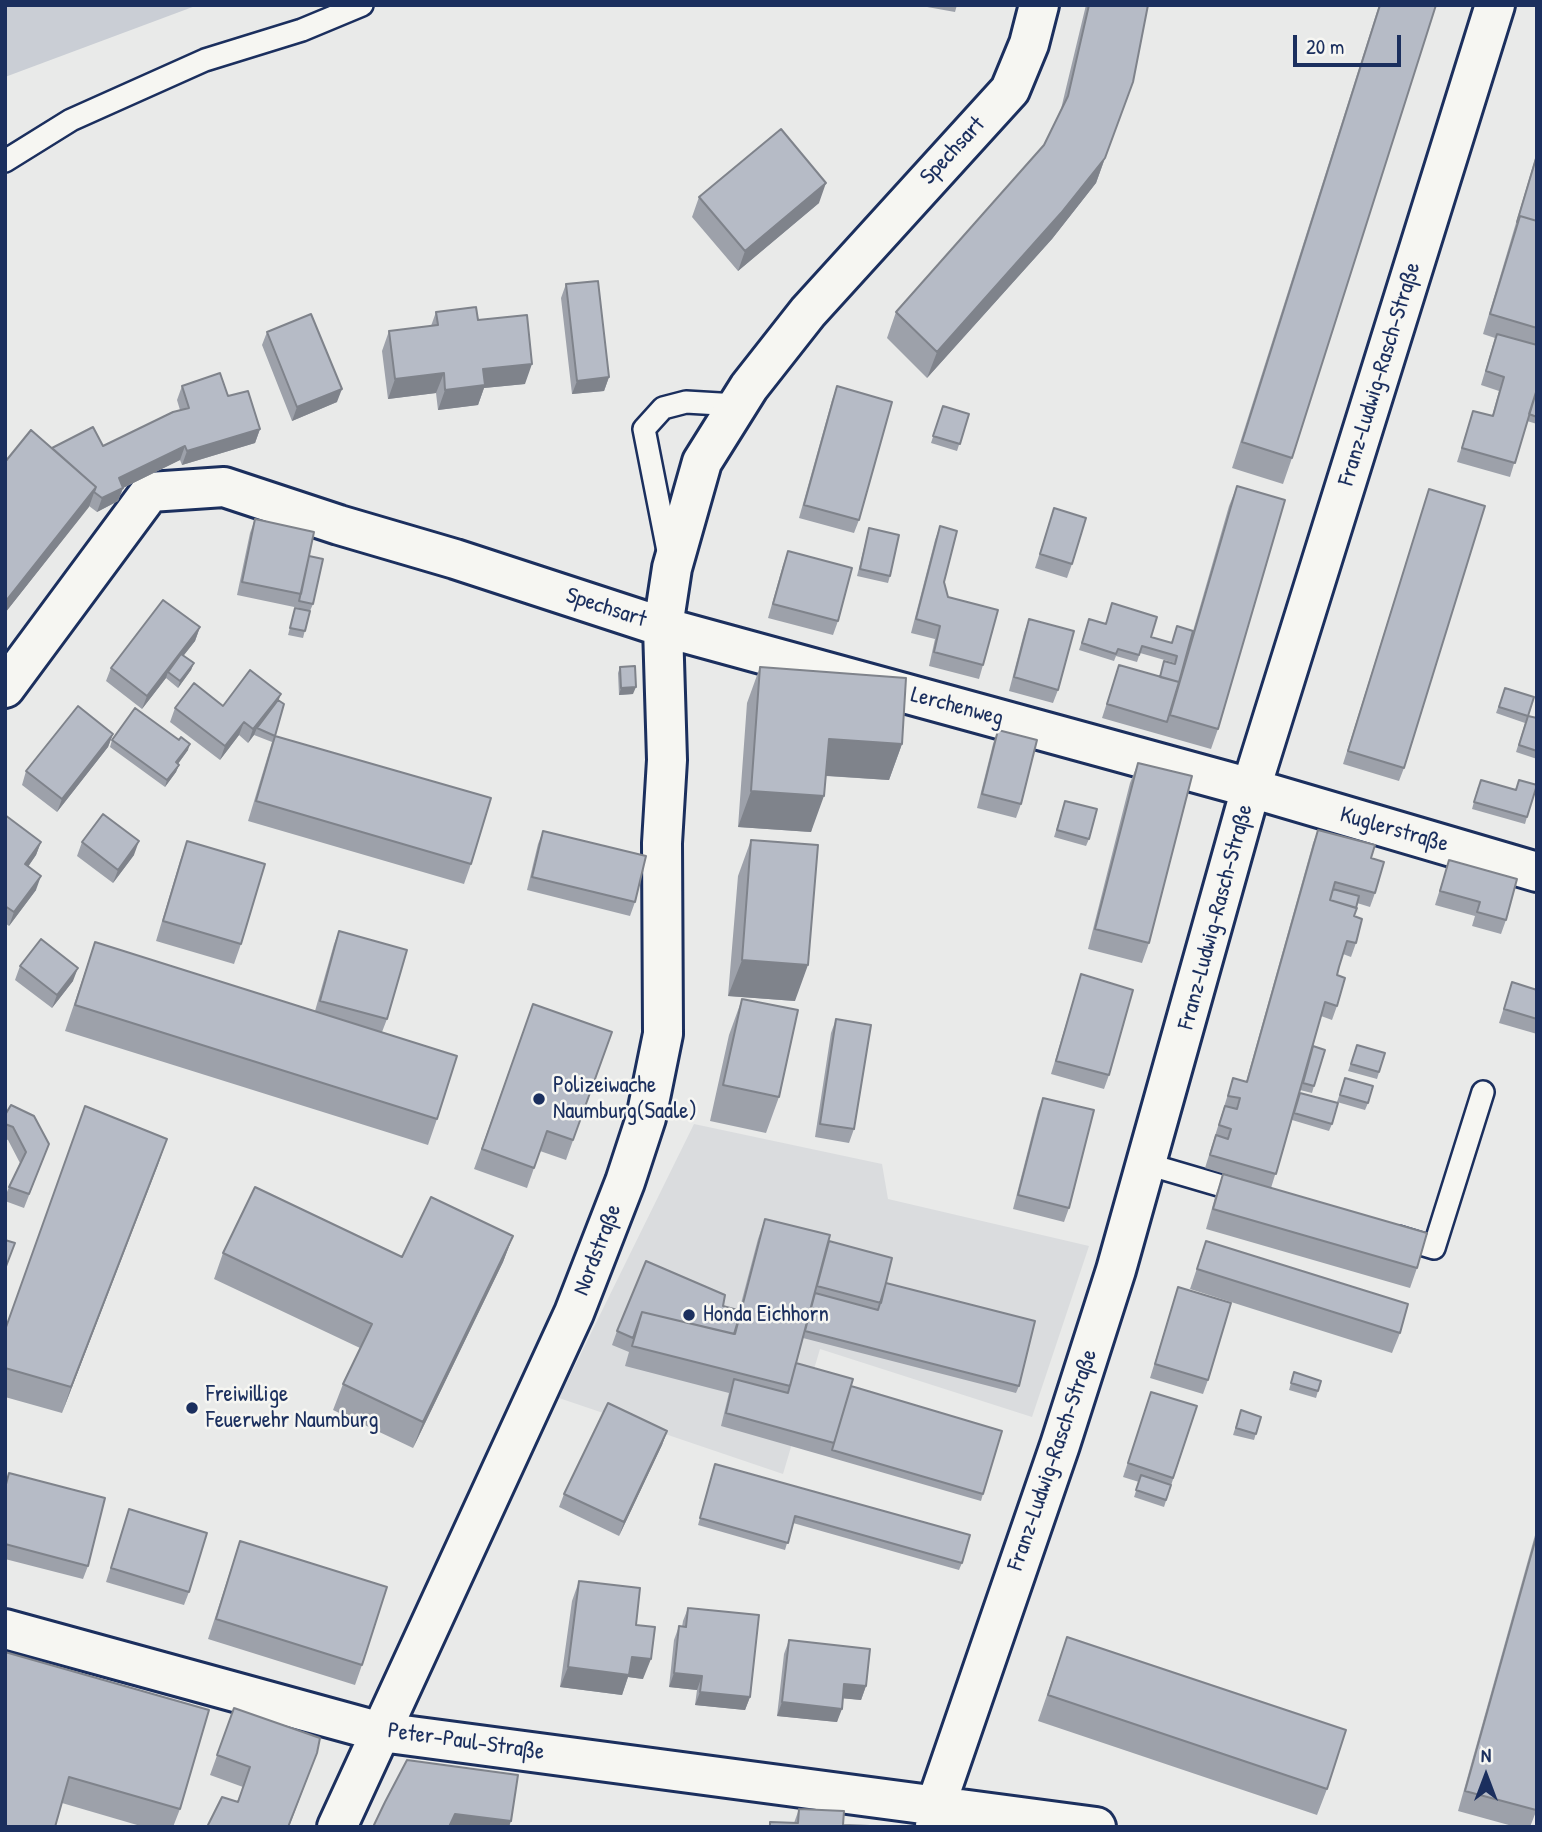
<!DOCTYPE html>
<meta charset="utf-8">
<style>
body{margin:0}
#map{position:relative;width:1542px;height:1832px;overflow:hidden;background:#e9eae9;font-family:"Patrick Hand",sans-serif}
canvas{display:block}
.frame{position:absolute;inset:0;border:7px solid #1b2f5e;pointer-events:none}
.north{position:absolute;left:1451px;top:1741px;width:70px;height:70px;-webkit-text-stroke:5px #f6f6f2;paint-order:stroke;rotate:0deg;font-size:19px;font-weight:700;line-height:28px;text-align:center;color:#1b2f5e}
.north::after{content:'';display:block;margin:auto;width:24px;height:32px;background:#1b2f5e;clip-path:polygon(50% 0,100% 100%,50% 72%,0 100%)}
.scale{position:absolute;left:1293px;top:35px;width:108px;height:32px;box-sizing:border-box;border:4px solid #1b2f5e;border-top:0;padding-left:9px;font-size:21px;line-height:24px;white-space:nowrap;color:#1b2f5e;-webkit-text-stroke:5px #f6f6f2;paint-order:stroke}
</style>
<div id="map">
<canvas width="1542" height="1832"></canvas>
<div class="frame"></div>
<div class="north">N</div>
<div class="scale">20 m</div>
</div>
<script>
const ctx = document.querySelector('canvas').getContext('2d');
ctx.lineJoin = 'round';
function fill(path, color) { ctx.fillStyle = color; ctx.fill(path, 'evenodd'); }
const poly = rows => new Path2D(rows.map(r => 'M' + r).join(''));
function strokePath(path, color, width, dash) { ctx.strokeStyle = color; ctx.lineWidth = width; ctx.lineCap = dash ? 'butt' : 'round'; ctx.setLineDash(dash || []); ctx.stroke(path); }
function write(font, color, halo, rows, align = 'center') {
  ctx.font = font + ' "Patrick Hand",sans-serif'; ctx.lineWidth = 5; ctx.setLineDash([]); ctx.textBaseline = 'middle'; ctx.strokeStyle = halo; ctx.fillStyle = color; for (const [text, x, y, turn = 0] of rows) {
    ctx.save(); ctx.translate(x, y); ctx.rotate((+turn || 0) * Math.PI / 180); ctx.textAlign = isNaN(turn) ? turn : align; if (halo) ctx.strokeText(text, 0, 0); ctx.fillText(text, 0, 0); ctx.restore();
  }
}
fill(poly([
 [694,1124,882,1164,888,1199,1089,1246,1032,1417,820,1349,783,1474,559,1398]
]), '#dadcde');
fill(poly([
 [5,5,198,5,5,77]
]), '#caced5');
const lane = poly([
 [5,161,71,120,205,60,302,30,362,5],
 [669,556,644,429,663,408,686,402,737,405],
 [1147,1164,1246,1193],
 [1398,1237,1434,1248,1483,1092]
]);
const street = poly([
 [5,688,150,492,224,487,339,525,455,559,663,627,1251,788,1537,872],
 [5,1629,381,1732,1096,1827],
 [337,1827,574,1313,625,1182,646,1118,663,1034,662,843,667,760,663,627,672,568,702,462,749,387,808,312,1010,90,1029,44,1039,5],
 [935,1827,936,1805,1060,1445,1116,1270,1251,788,1495,5]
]);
strokePath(lane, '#1b2f5e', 26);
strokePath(street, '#1b2f5e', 44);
strokePath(lane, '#f6f6f2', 21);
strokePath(street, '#f6f6f2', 38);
fill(poly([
 [916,5,957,5,955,12],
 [1086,5,1148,5,1105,158,1096,183,1052,239,927,378,887,338,896,312,1044,145,1061,109],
 [1379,5,1436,5,1292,458,1283,484,1232,468],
 [1537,152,1537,424,1527,421,1510,477,1457,462,1473,411,1492,416,1499,391,1481,385,1495,338,1483,334],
 [699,197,819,203,738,271,692,217],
 [566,284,609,377,604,391,572,394,561,298],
 [436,312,478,320,525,384,484,388,478,405,438,410,436,393,388,399,382,351,389,331,431,326],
 [267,332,337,402,292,421,262,345],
 [182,386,228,396,260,429,255,443,182,465,180,460,123,488,118,501,97,512,89,506,5,613,5,462,52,448,103,446,180,410,177,400],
 [837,386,859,520,854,533,799,518,832,400],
 [943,406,969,414,957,451,931,443],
 [1237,486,1218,729,1211,749,1102,718,1119,665,1159,676,1175,663,1140,653,1137,662,1116,656,1114,661,1079,650,1089,619,1171,643,1193,631,1229,506],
 [1429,489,1404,768,1399,781,1343,764],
 [1054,508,1072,564,1067,578,1035,568],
 [255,519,309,556,313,604,310,611,303,638,288,635,295,608,299,608,237,595,250,533],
 [940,526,944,582,948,597,983,665,979,679,929,666,935,639,911,633,935,540],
 [869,528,890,576,888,583,857,576],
 [788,551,838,621,833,635,768,618,783,565],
 [1029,619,1058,690,1053,703,1009,691,1024,633],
 [200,627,195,641,183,656,194,663,191,670,178,688,166,678,142,709,106,681,111,668],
 [620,667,633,694,619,695,618,673],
 [760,667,902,744,889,780,826,776,811,832,738,827,747,703],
 [1505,688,1528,716,1537,718,1537,759,1516,752,1525,723,1496,713],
 [278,700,275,736,471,864,464,884,248,821,272,742,254,735,248,743,239,735,220,760,170,722,175,708,223,706],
 [998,730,1021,804,1016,818,977,808,993,744],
 [113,734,108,747,57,812,22,785,26,771],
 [112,740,179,740,188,750,178,764,179,765,176,772,165,787,110,747],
 [1138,763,1149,943,1142,963,1088,949,1130,783],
 [1478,787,1515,790,1527,817,1525,824,1472,809],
 [1065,801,1089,839,1086,846,1054,837],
 [5,815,41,842,36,855,28,867,36,890,9,926,5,923],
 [1318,830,1371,858,1375,893,1370,907,1357,903,1354,916,1356,943,1351,957,1343,954,1337,975,1337,1006,1332,1020,1321,1016,1313,1046,1314,1086,1312,1093,1300,1090,1299,1096,1332,1124,1329,1131,1292,1120,1271,1188,1205,1168,1233,1078,1246,1082,1313,843],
 [543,831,635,902,630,916,527,890,538,844],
 [751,840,795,1001,728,996,738,876],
 [187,841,241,944,234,964,156,941,180,861],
 [82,842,134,855,113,883,77,856],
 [1449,860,1506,920,1501,934,1472,926,1475,916,1435,905],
 [339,931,387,1019,382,1032,437,1119,428,1145,65,1031,95,942,315,1011,334,944],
 [20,966,73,981,52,1008,15,980],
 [1081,974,1109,1075,1104,1089,1051,1074],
 [1512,982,1537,990,1537,1034,1499,1023],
 [742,999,779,1097,766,1133,710,1121,729,1035],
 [533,1004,612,1032,566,1160,540,1151,527,1188,474,1169],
 [836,1019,854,1129,849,1143,815,1137,831,1033],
 [1357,1045,1385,1053,1377,1079,1348,1071],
 [1345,1078,1368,1103,1365,1110,1337,1102],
 [1043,1098,1069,1208,1064,1222,1013,1209,1038,1111],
 [5,1115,44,1157,24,1208,5,1201,5,1197,9,1187,20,1163,8,1140,5,1139],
 [167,1139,62,1413,5,1397,5,1329],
 [1223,1174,1417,1268,1410,1288,1206,1229,1216,1194],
 [765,1219,829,1241,886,1283,1019,1386,1016,1393,803,1338,796,1363,851,1386,983,1494,981,1501,829,1457,721,1426,729,1393,625,1366,631,1345,629,1352,612,1345,617,1331,723,1306,739,1311,758,1239],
 [513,1236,503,1262,413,1448,333,1410,343,1384,360,1348,214,1279,223,1253,402,1257],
 [1206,1241,1400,1333,1392,1353,1190,1289],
 [1178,1287,1208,1380,1203,1394,1150,1378],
 [1294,1372,1321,1381,1316,1398,1289,1390],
 [1151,1392,1197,1406,1164,1507,1134,1497,1139,1482,1123,1477],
 [1241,1410,1261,1417,1254,1440,1233,1435],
 [667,1431,662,1445,619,1536,559,1507,564,1494],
 [715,1464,962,1563,959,1570,793,1523,785,1550,698,1525],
 [9,1473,88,1566,83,1579,5,1559,5,1484],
 [129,1509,189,1592,184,1605,106,1582],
 [1537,1528,1537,1809,1530,1827,1516,1827,1458,1811],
 [240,1541,362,1665,355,1685,208,1639],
 [579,1581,636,1625,643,1679,628,1677,622,1695,560,1687,572,1601],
 [688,1608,750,1697,745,1710,695,1705,697,1690,669,1687,674,1640,679,1626,682,1627,683,1621],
 [1067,1637,1327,1789,1317,1815,1038,1721],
 [789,1640,866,1686,861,1700,843,1698,837,1722,777,1716,784,1654],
 [5,1652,180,1809,173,1827,144,1827,62,1803],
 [234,1708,317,1753,289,1827,207,1827,237,1802,243,1787,210,1775],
 [799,1809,843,1825,870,1827,768,1827,770,1822,794,1823]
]), '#9da1aa');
fill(poly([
 [1105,158,1096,183,1052,239,927,378,937,352],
 [826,183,819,203,738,271,745,251],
 [532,364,525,384,484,388,478,405,438,410,445,390,483,369],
 [444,373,436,393,388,399,395,379],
 [609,377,604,391,572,394,577,381],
 [342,389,337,402,292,421,297,407],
 [260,429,255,443,182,465,187,451],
 [185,446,180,460,123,488,118,501,97,512,102,498,119,478],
 [96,487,89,507,5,613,5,602],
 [200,627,195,641,170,673,168,672,166,678,142,709,147,696],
 [194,663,191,670,178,688,180,681],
 [636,687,633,694,619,695,621,688],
 [281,694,276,707,257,728,254,735,248,743,253,729],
 [244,722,239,735,220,760,225,746],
 [113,734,108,747,57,812,62,799],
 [829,739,902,744,889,780,815,775],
 [190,744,188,750,174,769,176,762],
 [179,765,176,772,165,787,167,780],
 [751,791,824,796,811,832,738,827],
 [139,841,134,855,113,883,118,870],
 [41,842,36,855,20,878,25,864],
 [41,876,36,890,9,926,14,912],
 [742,960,808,965,795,1001,728,996],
 [78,968,73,981,52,1008,57,995],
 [167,1139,158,1165,62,1413,71,1387],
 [513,1236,503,1262,413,1448,423,1422],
 [667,1431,662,1445,619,1536,624,1522],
 [632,1657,651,1659,643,1679,628,1677,622,1695,560,1687,568,1667],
 [674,1673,702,1676,697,1690,669,1687],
 [844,1684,866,1686,861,1700,839,1698],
 [700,1692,750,1697,745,1710,695,1705],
 [782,1702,842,1709,837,1722,777,1716],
 [455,1814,511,1821,509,1827,449,1827]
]), '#7f838b');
const building = poly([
 [1089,5,1148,5,1133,82,1105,158,1061,213,937,352,896,312,1044,145,1068,96,1089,5],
 [1380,5,1436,5,1292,458,1242,442,1380,5],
 [781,129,826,183,745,251,699,197,781,129],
 [1537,155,1537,221,1520,216,1517,222,1537,155],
 [1520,216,1537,221,1537,328,1490,314,1520,216],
 [598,281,609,377,577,381,566,284,598,281],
 [476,307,478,320,527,315,532,364,483,369,485,385,445,390,444,373,395,379,389,331,438,325,436,312,476,307],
 [311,314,342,389,297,407,267,332,311,314],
 [1497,334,1537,345,1537,389,1515,463,1462,448,1473,411,1493,416,1498,398,1504,377,1486,371,1497,334],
 [220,373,228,396,248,391,260,429,187,451,185,446,119,478,123,488,102,498,94,492,96,487,52,448,93,427,103,446,173,412,189,408,182,386,220,373],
 [837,386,892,402,859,520,804,505,837,386],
 [1537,389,1537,417,1529,414,1537,389],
 [943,406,969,414,960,444,933,436,943,406],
 [31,430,96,487,5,602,5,462,31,430],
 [1237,486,1285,500,1218,729,1170,715,1237,486],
 [1429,489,1485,506,1404,768,1348,751,1429,489],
 [1054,508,1086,518,1072,564,1040,554,1054,508],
 [255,519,314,532,301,594,242,582,255,519],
 [940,526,957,531,944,582,948,597,998,610,983,665,934,652,940,626,916,619,940,526],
 [869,528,899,535,890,576,860,569,869,528],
 [788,551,852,568,838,621,773,604,788,551],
 [309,556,323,559,313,604,299,601,309,556],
 [163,600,200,627,147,696,111,668,163,600],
 [1112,603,1157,617,1151,637,1172,643,1177,626,1193,631,1179,682,1160,677,1164,661,1175,664,1177,656,1142,646,1139,655,1118,649,1116,654,1082,643,1089,619,1106,624,1112,603],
 [295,608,310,611,305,631,290,628,295,608],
 [1029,619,1074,631,1058,690,1014,677,1029,619],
 [181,654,194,663,180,681,168,672,181,654],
 [1119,665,1179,682,1167,722,1107,704,1119,665],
 [635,666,636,687,621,688,620,667,635,666],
 [760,667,906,678,902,744,829,739,824,796,751,791,760,667],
 [250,670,281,694,253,729,244,722,225,746,175,708,194,683,223,706,250,670],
 [1505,688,1534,697,1528,716,1499,707,1505,688],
 [278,700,284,704,275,736,257,728,278,700],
 [78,706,113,734,62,799,26,771,78,706],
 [135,708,179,740,181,737,190,744,176,762,179,765,167,780,112,740,135,708],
 [1528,716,1537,718,1537,751,1519,745,1528,716],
 [998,730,1037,740,1021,804,982,794,998,730],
 [275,736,491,798,471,864,256,801,275,736],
 [1138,763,1192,776,1149,943,1095,929,1138,763],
 [1481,780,1516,790,1519,780,1537,785,1527,817,1474,802,1481,780],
 [1065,801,1097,809,1089,839,1057,830,1065,801],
 [103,814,139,841,118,870,82,842,103,814],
 [5,815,41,842,25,864,41,876,14,912,5,906,5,815],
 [1318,830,1375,845,1371,858,1384,862,1375,893,1335,882,1330,900,1357,908,1354,916,1362,919,1356,943,1347,941,1339,967,1337,975,1345,978,1337,1006,1325,1002,1276,1174,1210,1155,1216,1135,1228,1139,1231,1129,1219,1125,1225,1106,1237,1109,1240,1098,1228,1096,1233,1078,1247,1082,1318,830],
 [543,831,646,856,635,902,532,877,543,831],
 [751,840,818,845,808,965,742,960,751,840],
 [187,841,265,864,241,944,163,921,187,841],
 [1449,860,1517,879,1506,920,1477,912,1480,902,1440,891,1449,860],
 [1333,889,1359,896,1356,908,1330,900,1333,889],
 [339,931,407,950,387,1019,320,1001,339,931],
 [41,939,78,968,57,995,20,966,41,939],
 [95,942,457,1056,437,1119,75,1005,95,942],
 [1081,974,1133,990,1109,1075,1056,1061,1081,974],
 [1512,982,1537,990,1537,1019,1504,1009,1512,982],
 [742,999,798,1010,779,1097,723,1085,742,999],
 [533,1004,612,1032,573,1140,547,1131,534,1168,482,1149,533,1004],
 [836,1019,871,1025,854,1129,820,1124,836,1019],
 [1357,1045,1385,1053,1379,1072,1351,1064,1357,1045],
 [1313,1046,1325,1050,1314,1086,1303,1083,1313,1046],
 [1345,1078,1373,1086,1368,1103,1340,1095,1345,1078],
 [1300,1093,1338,1103,1332,1124,1294,1113,1300,1093],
 [1043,1098,1094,1110,1069,1208,1018,1195,1043,1098],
 [11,1105,34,1116,49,1144,29,1194,9,1187,26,1152,13,1127,5,1124,5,1115,11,1105],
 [85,1106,167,1139,71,1387,5,1368,5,1330,85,1106],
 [1223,1174,1427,1233,1417,1268,1213,1209,1223,1174],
 [255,1187,402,1257,431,1197,513,1236,423,1422,343,1384,372,1324,223,1253,255,1187],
 [765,1219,830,1235,790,1386,632,1346,642,1312,735,1334,765,1219],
 [5,1240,15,1243,5,1269,5,1240],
 [829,1241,892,1258,881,1303,817,1286,829,1241],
 [1206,1241,1408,1304,1400,1333,1197,1269,1206,1241],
 [646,1261,725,1295,723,1306,741,1311,734,1334,642,1312,633,1338,617,1331,646,1261],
 [886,1283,1035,1321,1019,1386,805,1331,815,1293,878,1310,886,1283],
 [1178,1287,1231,1303,1208,1380,1155,1364,1178,1287],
 [796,1363,853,1379,834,1443,726,1413,734,1379,788,1393,796,1363],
 [1294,1372,1321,1381,1318,1391,1291,1383,1294,1372],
 [851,1386,1002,1431,983,1494,832,1450,851,1386],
 [1151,1392,1197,1406,1173,1478,1128,1463,1151,1392],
 [608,1403,667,1431,624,1522,564,1494,608,1403],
 [1241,1410,1261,1417,1256,1434,1236,1428,1241,1410],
 [715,1464,970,1535,962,1563,795,1516,788,1543,700,1518,715,1464],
 [9,1473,105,1498,88,1566,5,1544,5,1488,9,1473],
 [1141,1475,1171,1485,1166,1500,1136,1490,1141,1475],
 [129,1509,207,1533,189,1592,111,1568,129,1509],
 [1537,1534,1537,1809,1536,1810,1465,1791,1537,1534],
 [240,1541,387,1587,362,1665,216,1619,240,1541],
 [579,1581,640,1588,636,1625,655,1627,651,1659,632,1657,629,1675,568,1667,579,1581],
 [688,1608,759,1615,750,1697,700,1692,702,1676,674,1673,679,1626,686,1627,688,1608],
 [1067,1637,1346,1730,1327,1789,1048,1695,1067,1637],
 [789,1640,870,1649,866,1686,844,1684,842,1709,782,1702,789,1640],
 [5,1652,209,1710,180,1809,69,1777,55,1827,5,1827,5,1652],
 [234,1708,320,1738,317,1753,288,1827,207,1827,222,1797,238,1802,250,1767,217,1755,234,1708],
 [407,1760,518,1775,511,1821,455,1814,449,1827,373,1827,385,1802,407,1760],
 [799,1809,844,1811,843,1825,870,1826,870,1827,770,1827,770,1822,798,1823,799,1809]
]);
fill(building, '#b6bbc6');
strokePath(building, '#7f838b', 2);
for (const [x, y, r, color] of [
 [539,1099,7,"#1b2f5e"],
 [689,1315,7,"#1b2f5e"],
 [192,1408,7,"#1b2f5e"]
]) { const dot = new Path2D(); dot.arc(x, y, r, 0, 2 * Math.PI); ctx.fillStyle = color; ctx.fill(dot); strokePath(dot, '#f6f6f2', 2.5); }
write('23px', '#1b2f5e', '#f6f6f2', [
 ["Spechsart",953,151,-47],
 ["Franz-Ludwig-Rasch-Straße",1380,374,-73],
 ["Spechsart",606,608,18],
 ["Lerchenweg",957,707,15],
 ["Kuglerstraße",1394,830,16],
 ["Franz-Ludwig-Rasch-Straße",1216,917,-75],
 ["Nordstraße",598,1250,-69],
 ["Franz-Ludwig-Rasch-Straße",1053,1460,-71],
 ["Peter-Paul-Straße",466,1742,8]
]);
write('23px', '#1b2f5e', '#f6f6f2', [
 ["Polizeiwache",553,1086],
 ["Naumburg(Saale)",553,1112],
 ["Honda Eichhorn",703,1315],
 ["Freiwillige",206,1395],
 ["Feuerwehr Naumburg",206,1421]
], 'left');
</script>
